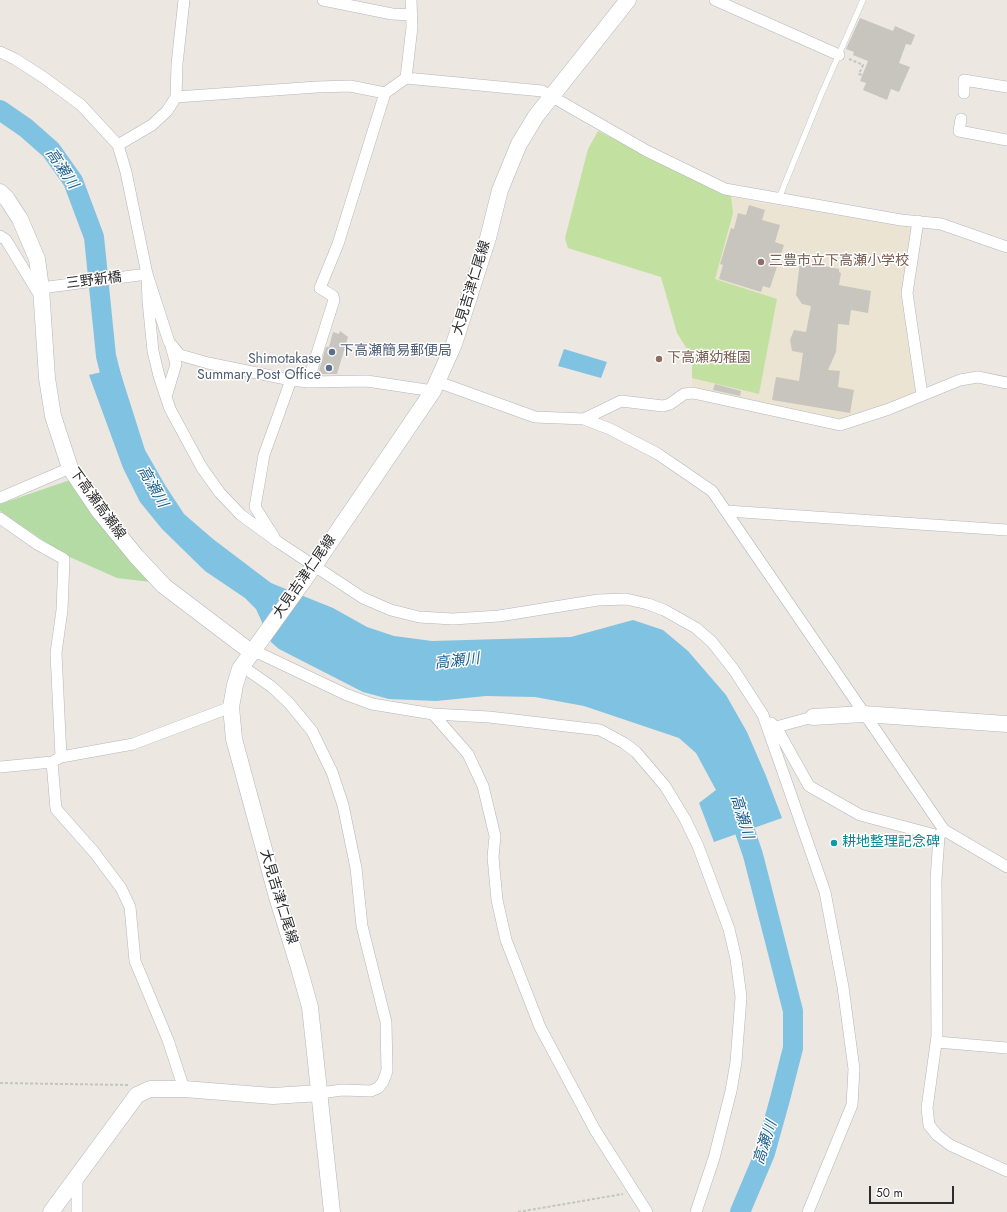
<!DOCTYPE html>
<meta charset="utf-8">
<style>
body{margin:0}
#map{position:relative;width:1007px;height:1212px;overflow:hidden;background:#ece7e0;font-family:Jost,sans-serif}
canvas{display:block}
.scale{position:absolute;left:869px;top:1186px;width:85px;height:18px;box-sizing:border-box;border:2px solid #2c2c2c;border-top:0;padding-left:5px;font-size:12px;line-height:14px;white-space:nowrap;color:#2c2c2c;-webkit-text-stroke:3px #fff;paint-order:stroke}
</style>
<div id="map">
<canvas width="1007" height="1212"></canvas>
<div class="scale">50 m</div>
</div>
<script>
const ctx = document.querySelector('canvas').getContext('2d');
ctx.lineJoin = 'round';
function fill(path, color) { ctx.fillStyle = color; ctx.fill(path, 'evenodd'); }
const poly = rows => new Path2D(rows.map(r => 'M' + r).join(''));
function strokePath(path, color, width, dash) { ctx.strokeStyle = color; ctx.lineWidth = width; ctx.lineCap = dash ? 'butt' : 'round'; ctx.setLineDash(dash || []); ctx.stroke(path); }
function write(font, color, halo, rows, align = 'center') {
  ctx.font = font + ' Jost,"Noto Sans JP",sans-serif'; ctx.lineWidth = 3; ctx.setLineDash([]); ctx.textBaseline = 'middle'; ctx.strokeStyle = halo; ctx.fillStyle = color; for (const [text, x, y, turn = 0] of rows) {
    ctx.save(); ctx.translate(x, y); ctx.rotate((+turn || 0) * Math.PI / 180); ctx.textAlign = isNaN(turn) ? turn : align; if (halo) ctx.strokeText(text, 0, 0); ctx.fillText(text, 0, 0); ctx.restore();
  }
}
fill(poly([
 [598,131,731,196,759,203,910,224,913,230,903,295,917,394,848,420,692,389,692,357,677,333,661,277,568,248,565,238,588,149]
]), '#ebe4d2');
fill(poly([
 [73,479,151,582,117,578,63,554,0,511,0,504]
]), '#b3dba3');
fill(poly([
 [598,131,731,196,733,213,715,279,777,299,759,394,692,378,692,357,677,333,661,277,568,248,565,238,588,149]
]), '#c2e1a0');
fill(poly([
 [564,349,607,362,601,378,558,366],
 [119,368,145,450,165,485,184,514,213,539,271,583,333,608,367,627,394,636,432,641,571,637,633,620,663,630,688,651,726,695,747,732,766,776,782,818,714,842,699,803,716,790,696,753,679,738,584,706,535,697,486,696,436,701,389,699,363,692,279,649,271,642,256,609,245,598,205,571,162,529,140,502,123,468,89,375]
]), '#80c2e1');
strokePath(poly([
 [0,110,26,128,51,150,73,181,94,237,106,356,116,396],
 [736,805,753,855,793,1011,793,1048,780,1099,765,1153,740,1212]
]), '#80c2e1', 20);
fill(poly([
 [860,18,893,31,895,26,915,35,911,45,906,44,899,63,910,67,899,92,891,89,887,100,863,90,866,83,860,81,868,61,853,55,854,52,846,49],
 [749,205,765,210,762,220,780,225,775,242,784,245,770,288,763,286,761,292,719,279,723,265,720,264,731,228,734,229,738,213,746,215],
 [800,261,839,269,839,272,841,273,839,285,871,291,868,313,851,310,849,325,838,324,836,352,828,370,840,371,838,387,854,390,850,413,772,400,776,377,799,381,803,353,792,351,790,340,794,330,806,332,811,306,802,304,796,295],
 [340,331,348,337,337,374,318,374,326,347,329,347,333,332,339,334],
 [715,384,741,391,740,396,713,390]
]), '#c8c5be');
const lane = poly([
 [779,198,821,95,863,0]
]);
const street = poly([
 [323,0,392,14,412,15],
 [715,0,839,55],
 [0,52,15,59,43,77,81,105,118,145,126,172,147,274,169,342,180,355,208,363,291,380,308,382,367,381,433,391],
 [406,78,412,27,411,0],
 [964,93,964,80,1007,87],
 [176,97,317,87,350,86,385,93],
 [961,119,959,131,1007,140],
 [118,145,152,125,167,111,176,97,177,64,184,0],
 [918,221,907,293,922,395],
 [0,236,6,240,37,291,41,288,147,274],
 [147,274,148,301,153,351,159,376,170,409,202,468,220,493,241,515,278,542,363,598,391,610,419,617,453,619,499,616,598,600,626,599,648,604,664,610,696,628,712,642,734,670,763,715,825,892,843,987,854,1069,852,1105,808,1212],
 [308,382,334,300,333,296,320,288,338,244,385,93,406,78,542,91,647,151,725,189,901,220,941,224,1007,247],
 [438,382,535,417,584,419,621,401,663,406,670,404,684,394,693,393,840,425,889,409,960,380,978,377,1007,383],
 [166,397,176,364,171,346],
 [584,419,610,429,658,454,712,491,944,830,1007,867],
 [0,498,70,468],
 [727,511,1007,530],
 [0,518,37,544,64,559,62,610,56,653,61,757],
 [274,537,255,507,264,455,291,380],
 [251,652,261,654,345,694,372,704,433,714,489,717,600,730,624,743,636,752,665,786,685,819,698,846,729,929,736,959,741,997,736,1062,731,1091,714,1158,696,1212],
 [240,669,249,671,272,687,289,703,312,731,332,772,343,805,356,868,362,926,386,1022,387,1071,383,1082,378,1088,371,1091,342,1090,320,1093],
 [433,714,468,754,483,786,495,836,493,857,497,900,506,940,540,1027,595,1130,647,1212],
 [771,723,776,727,813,717],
 [776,727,809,786,860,815,939,836],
 [52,762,56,809,94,852,121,888,130,907,135,961,168,1040,184,1089],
 [0,767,52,762,61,757,133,744,231,707],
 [944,830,939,836,936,880,937,1036,927,1108,929,1125,937,1135,950,1145,1007,1171],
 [937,1042,1007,1048],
 [77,1212,77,1177]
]);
const secondary = poly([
 [0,192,7,199,20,219,37,259,41,288,47,378,53,416,70,468,99,511,136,556,164,586,251,652],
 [813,717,863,714,1007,724],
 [51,1212,137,1095,150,1089,184,1089,273,1096,320,1093],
 [332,1212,310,1007,299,968,277,897,234,739,231,707,235,685,240,669,314,566,433,391,454,344,488,238,500,190,519,144,536,116,628,0]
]);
strokePath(lane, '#b3b5be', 6);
strokePath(street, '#b3b5be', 12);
strokePath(secondary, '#b3b5be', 17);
strokePath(poly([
 [849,59,863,65,859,74,863,75],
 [0,1083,128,1085],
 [518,1212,623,1194]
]), '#c4c4c4', 2, [3, 2]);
strokePath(lane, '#fff', 5.5);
strokePath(street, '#fff', 11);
strokePath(secondary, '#fff', 16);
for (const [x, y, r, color] of [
 [761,262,4,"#8d6e63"],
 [332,352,4,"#5c6f8a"],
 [659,359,4,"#8d6e63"],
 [329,368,4,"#5c6f8a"],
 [834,843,4,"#0f9aa8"]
]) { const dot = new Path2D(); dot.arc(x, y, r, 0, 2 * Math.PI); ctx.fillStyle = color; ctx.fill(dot); strokePath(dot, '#fff', 1.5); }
write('14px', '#785e54', '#fff', [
 ["三豊市立下高瀬小学校",769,262],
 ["下高瀬幼稚園",667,359]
], 'left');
write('14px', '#2c2c2c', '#fff', [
 ["三野新橋",94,281,-7],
 ["大見吉津仁尾線",472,288,-73],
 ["下高瀬高瀬線",97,504,54],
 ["大見吉津仁尾線",305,577,-55],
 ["大見吉津仁尾線",278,897,73]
]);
write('14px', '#4e5e75', '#fff', [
 ["下高瀬簡易郵便局",340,352],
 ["Shimotakase",321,360,"right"],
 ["Summary Post Office",321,376,"right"]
], 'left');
write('14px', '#0d838f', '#fff', [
 ["耕地整理記念碑",842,843]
], 'left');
write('italic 15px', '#1e618e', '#fff', [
 ["高瀬川",61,169,56],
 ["高瀬川",152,487,60],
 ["高瀬川",457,662,-7],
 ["高瀬川",741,817,73],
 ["高瀬川",766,1143,-72]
]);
</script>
